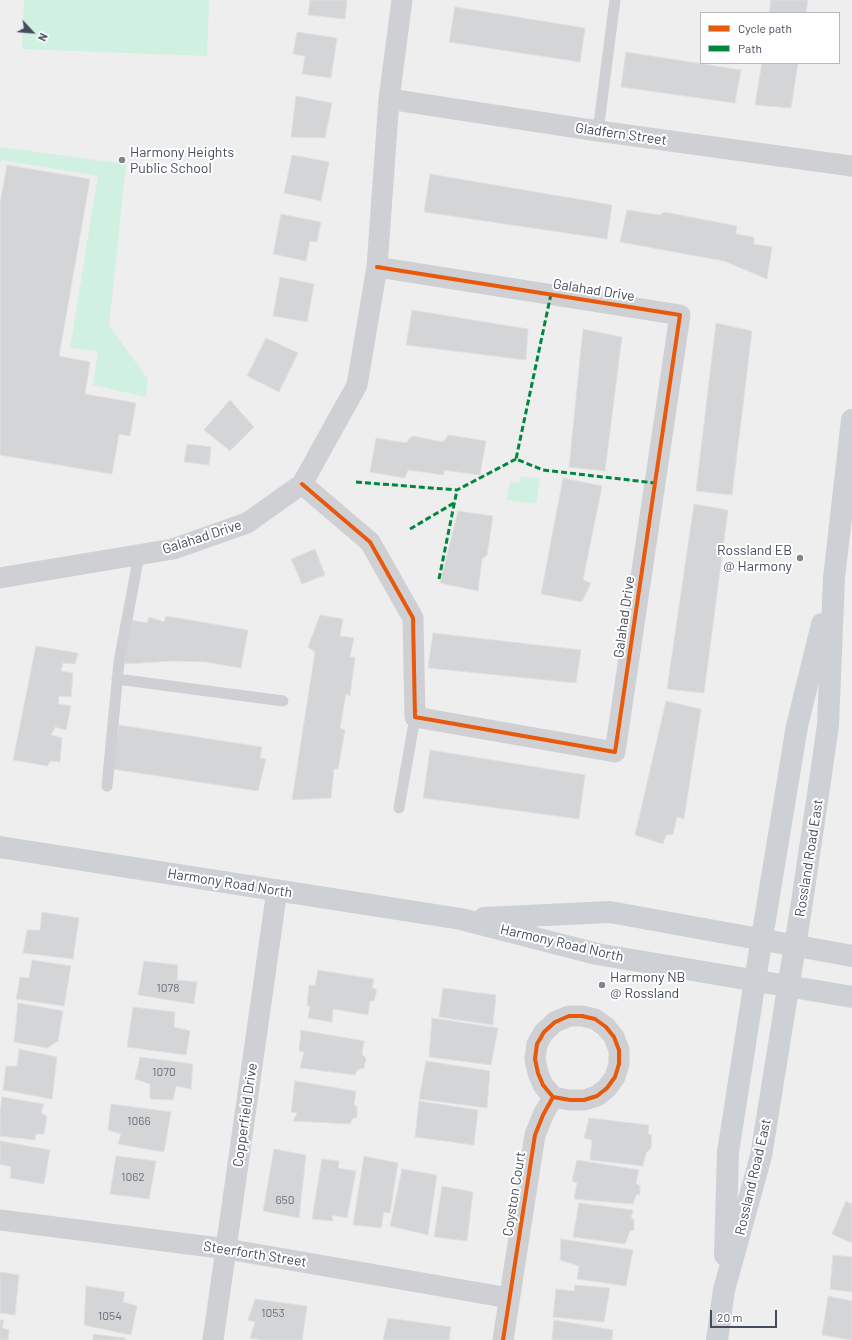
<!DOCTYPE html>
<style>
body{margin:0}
#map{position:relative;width:852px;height:1340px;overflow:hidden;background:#efeeee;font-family:Barlow,sans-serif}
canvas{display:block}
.legend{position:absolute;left:700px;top:12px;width:140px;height:52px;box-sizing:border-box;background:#fff;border:1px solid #b4b8be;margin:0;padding:5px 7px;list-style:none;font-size:12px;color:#444d5c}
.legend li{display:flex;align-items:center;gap:8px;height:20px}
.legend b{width:20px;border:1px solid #b4b8be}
.north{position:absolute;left:12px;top:12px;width:40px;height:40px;-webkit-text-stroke:3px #fff;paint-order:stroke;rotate:116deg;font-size:11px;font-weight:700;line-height:16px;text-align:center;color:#444d5c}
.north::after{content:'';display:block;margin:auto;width:14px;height:18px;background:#444d5c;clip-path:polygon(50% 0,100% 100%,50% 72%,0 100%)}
.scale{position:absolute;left:710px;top:1310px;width:67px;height:18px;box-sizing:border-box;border:2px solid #444d5c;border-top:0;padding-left:5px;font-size:12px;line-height:14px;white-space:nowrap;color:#444d5c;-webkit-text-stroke:3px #fff;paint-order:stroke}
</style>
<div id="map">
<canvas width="852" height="1340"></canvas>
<ul class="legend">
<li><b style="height:5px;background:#e8590c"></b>Cycle path</li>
<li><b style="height:5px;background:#00873e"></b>Path</li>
</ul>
<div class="north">N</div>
<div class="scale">20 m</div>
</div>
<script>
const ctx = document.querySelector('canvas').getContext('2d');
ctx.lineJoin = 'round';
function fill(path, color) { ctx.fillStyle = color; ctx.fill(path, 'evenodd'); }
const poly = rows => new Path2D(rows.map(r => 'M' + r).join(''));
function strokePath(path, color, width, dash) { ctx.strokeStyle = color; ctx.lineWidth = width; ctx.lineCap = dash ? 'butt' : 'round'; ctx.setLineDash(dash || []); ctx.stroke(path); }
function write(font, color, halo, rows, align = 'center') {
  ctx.font = font + ' Barlow,sans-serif'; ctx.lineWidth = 4; ctx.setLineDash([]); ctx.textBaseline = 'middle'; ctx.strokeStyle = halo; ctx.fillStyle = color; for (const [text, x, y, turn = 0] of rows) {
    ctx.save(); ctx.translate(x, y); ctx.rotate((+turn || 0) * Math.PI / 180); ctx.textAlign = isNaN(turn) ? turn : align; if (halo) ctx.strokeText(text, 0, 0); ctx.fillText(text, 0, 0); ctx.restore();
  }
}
fill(poly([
 [24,0,209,0,207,56,22,49],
 [0,147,126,164,109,326,148,379,146,397,93,385,98,351,70,348,98,176,1,160,0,165],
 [521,476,540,479,536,504,507,500,510,481,519,483]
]), '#d0f0e1');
const building = poly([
 [310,0,347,0,345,19,308,15,310,0],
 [771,0,808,0,806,13,769,13,771,0],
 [455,7,585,28,580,62,449,42,455,7],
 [297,32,337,38,331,78,302,74,305,56,293,54,297,32],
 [626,52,741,70,735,103,621,87,626,52],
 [762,63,798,63,791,108,755,105,762,63],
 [296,96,332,103,325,138,291,137,296,96],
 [292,155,329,162,321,201,284,193,292,155],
 [7,165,90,179,59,356,90,362,85,394,136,403,130,436,119,434,112,474,0,455,0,204,7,165],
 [430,174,612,205,607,239,424,212,430,174],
 [627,210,660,215,664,212,737,226,736,234,754,237,754,244,772,247,767,279,724,261,620,242,627,210],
 [281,214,321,222,317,242,310,241,306,261,273,254,281,214],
 [280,277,314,284,307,322,273,316,280,277],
 [412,310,528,329,526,360,406,345,412,310],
 [716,323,752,331,732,495,696,491,716,323],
 [583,329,622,337,605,471,569,467,583,329],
 [266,338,298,353,279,392,247,376,266,338],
 [230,400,254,427,230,451,204,430,230,400],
 [448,435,486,441,480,475,444,470,444,475,408,470,405,478,370,472,376,438,406,443,412,436,443,442,448,435],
 [187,444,211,447,209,465,184,462,187,444],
 [563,478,602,486,583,580,591,583,582,602,541,594,563,478],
 [694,504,728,510,704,693,667,689,694,504],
 [458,511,493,516,487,555,482,559,478,591,440,583,458,511],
 [315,549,325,575,302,584,291,559,315,549],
 [320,615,343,619,340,636,354,638,350,657,355,657,350,696,346,694,340,728,345,730,338,769,334,769,331,798,292,800,315,652,308,647,320,615],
 [166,616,248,630,241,668,206,662,174,661,124,664,132,620,147,623,149,617,164,622,166,616],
 [433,633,581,650,576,683,428,668,433,633],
 [36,646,78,653,75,664,63,663,61,671,73,673,71,697,59,696,58,704,71,706,66,730,55,727,51,735,62,738,60,762,51,761,47,766,13,760,36,646],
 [666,701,701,709,684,819,677,817,673,834,666,835,663,844,635,835,666,701],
 [119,725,262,747,260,758,266,759,258,791,112,769,119,725],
 [430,750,585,775,579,819,423,798,430,750],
 [42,912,79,918,73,959,23,953,27,930,40,930,42,912],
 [32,960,71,966,64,1006,16,999,20,977,29,978,32,960],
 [144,961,178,965,177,980,197,982,194,1004,138,995,144,961],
 [318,970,374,979,372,987,377,990,374,1001,370,1001,368,1015,333,1009,332,1022,308,1018,310,1006,307,1006,309,985,315,986,318,970],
 [443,988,496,995,493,1025,439,1017,443,988],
 [18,1003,63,1011,58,1041,47,1048,14,1042,18,1003],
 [133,1007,175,1012,174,1027,190,1031,186,1055,127,1047,133,1007],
 [432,1018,498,1028,491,1065,429,1057,432,1018],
 [301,1030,364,1041,362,1054,366,1058,364,1068,357,1070,355,1075,300,1068,304,1052,299,1051,301,1030],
 [19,1049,57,1057,52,1099,3,1090,6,1066,17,1066,19,1049],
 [140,1057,193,1064,191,1089,176,1086,173,1100,150,1099,150,1084,135,1079,140,1057],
 [426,1061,490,1071,487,1108,419,1099,426,1061],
 [295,1081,356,1091,354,1105,357,1107,357,1117,352,1119,350,1124,293,1121,297,1113,291,1112,295,1081],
 [2,1097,44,1104,41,1113,47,1116,44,1134,36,1134,35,1140,0,1136,0,1112,2,1097],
 [419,1101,478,1110,474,1145,415,1137,419,1101],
 [111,1104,171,1112,164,1152,118,1144,121,1134,108,1130,111,1104],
 [589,1118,649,1125,648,1134,652,1135,651,1148,646,1153,643,1166,590,1160,592,1140,584,1138,589,1118],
 [0,1141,50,1150,44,1184,10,1178,11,1167,0,1164,0,1141],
 [274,1149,306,1155,299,1218,263,1211,274,1149],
 [116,1156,156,1161,149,1199,110,1194,116,1156],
 [364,1156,398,1163,390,1213,384,1212,381,1228,353,1225,364,1156],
 [322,1159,339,1161,338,1168,356,1171,347,1218,332,1215,333,1221,312,1219,322,1159],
 [577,1160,639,1170,636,1183,640,1186,640,1194,636,1195,633,1204,574,1199,577,1183,572,1181,577,1160],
 [402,1169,437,1175,428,1235,390,1226,402,1169],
 [442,1186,473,1192,467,1241,434,1237,442,1186],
 [846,1201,852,1204,852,1243,832,1234,846,1201],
 [579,1203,633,1210,631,1218,634,1220,634,1230,630,1231,625,1244,573,1237,579,1203],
 [561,1239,633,1250,626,1286,577,1279,579,1266,560,1260,561,1239],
 [833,1255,852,1257,852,1292,830,1289,833,1255],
 [0,1272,19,1275,15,1315,0,1313,0,1272],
 [575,1285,610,1288,604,1322,553,1317,556,1289,574,1291,575,1285],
 [86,1286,125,1292,123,1302,137,1306,131,1335,84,1325,86,1286],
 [828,1296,852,1301,852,1340,822,1335,828,1296],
 [255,1299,307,1306,302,1340,263,1340,250,1338,255,1322,248,1320,255,1299],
 [388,1318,451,1327,449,1340,383,1340,388,1318],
 [0,1320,4,1320,2,1328,9,1330,8,1340,0,1340,0,1320],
 [554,1320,613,1330,612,1340,552,1340,554,1320],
 [93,1334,125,1338,125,1340,93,1340,93,1334]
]);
fill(building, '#d4d5d7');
strokePath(building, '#e0e0e1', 1);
strokePath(poly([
 [598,131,615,0],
 [117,679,283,701],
 [107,786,119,662,139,555],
 [399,808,415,717]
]), '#ced0d4', 11);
strokePath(poly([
 [389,99,598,131,852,166],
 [302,484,370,542,413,618,415,717,615,752,680,315,377,267],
 [0,578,173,549,247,523,302,484,357,385,377,267,389,99,402,0],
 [0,1220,227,1249,509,1298],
 [213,1340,277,890],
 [503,1340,535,1135,543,1115,553,1097,570,1100,584,1100,597,1096,607,1088,615,1077,619,1064,619,1050,614,1037,606,1027,595,1019,582,1016,569,1016,555,1022,544,1032,537,1044,535,1059,538,1073,543,1085,553,1097]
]), '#ced0d4', 21);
strokePath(poly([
 [0,847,461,919,597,954,852,997],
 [484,918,610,912,852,956],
 [725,1255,728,1152,755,980,797,726,822,624],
 [717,1340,724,1290,761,1156,802,902,821,774,828,725,834,578,852,420]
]), '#cdd0d4', 22);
strokePath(poly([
 [551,294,516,459,543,470,655,483],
 [356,482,457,490,516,459],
 [410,529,454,503],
 [439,579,457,490]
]), '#00873e', 3, [6, 3]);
strokePath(poly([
 [302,484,370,542,413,618,415,717,615,752,680,315,377,267],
 [503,1340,535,1135,543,1115,553,1097,570,1100,584,1100,597,1096,607,1088,615,1077,619,1064,619,1050,614,1037,606,1027,595,1019,582,1016,569,1016,555,1022,544,1032,537,1044,535,1059,538,1073,543,1085,553,1097]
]), '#e8590c', 4);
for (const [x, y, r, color] of [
 [122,160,4,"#80858f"],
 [800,558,4,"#80858f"],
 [602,985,4,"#80858f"]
]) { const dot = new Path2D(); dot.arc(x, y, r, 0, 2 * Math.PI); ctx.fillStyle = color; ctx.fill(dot); strokePath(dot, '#fff', 1.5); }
write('12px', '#6a717d', null, [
 ["1078",168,988],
 ["1070",164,1072],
 ["1066",139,1121],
 ["1062",133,1177],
 ["650",285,1200],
 ["1053",273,1313],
 ["1054",110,1316]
]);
write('14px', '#444d5c', '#fff', [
 ["Gladfern Street",621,134,8],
 ["Galahad Drive",594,290,9],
 ["Galahad Drive",202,537,-18],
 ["Galahad Drive",624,617,-82],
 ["Rossland Road East",809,858,-81],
 ["Harmony Road North",230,883,9],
 ["Harmony Road North",562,943,13],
 ["Copperfield Drive",245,1115,-82],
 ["Rossland Road East",753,1177,-77],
 ["Coyston Court",514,1194,-81],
 ["Steerforth Street",255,1254,9]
]);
write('14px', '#444d5c', '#fff', [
 ["Harmony Heights",130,152],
 ["Public School",130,168],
 ["Rossland EB",792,550,"right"],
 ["@ Harmony",792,566,"right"],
 ["Harmony NB",610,977],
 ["@ Rossland",610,993]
], 'left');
</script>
